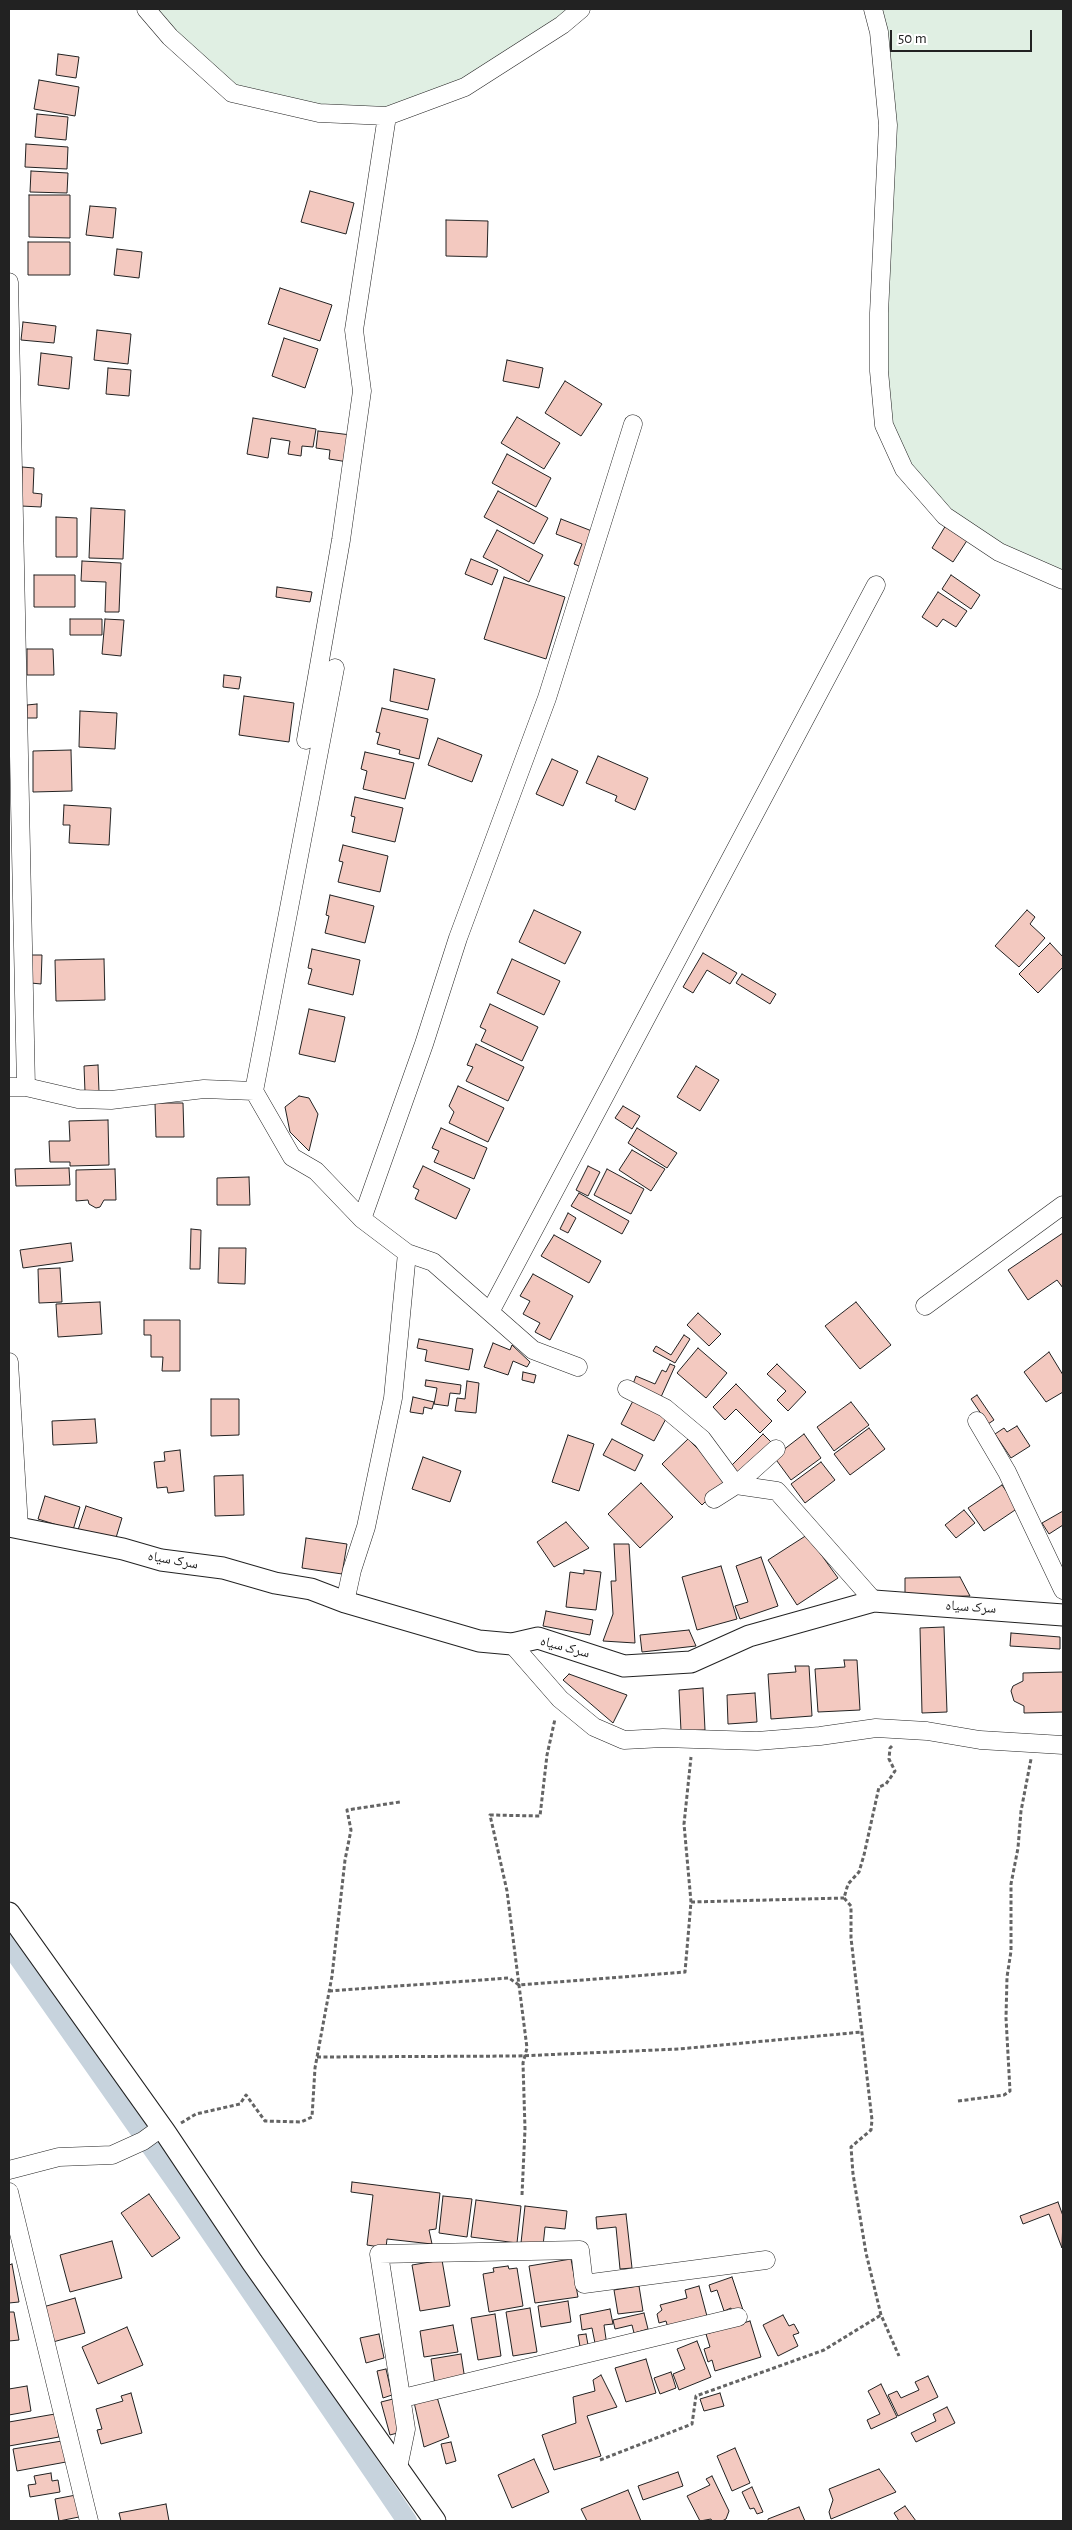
<!DOCTYPE html>
<meta charset="utf-8">
<style>
body{margin:0}
#map{position:relative;width:1072px;height:2530px;overflow:hidden;background:#fff;font-family:"Alegreya Sans",sans-serif}
canvas{display:block}
.frame{position:absolute;inset:0;border:10px solid #222;pointer-events:none}
.scale{position:absolute;left:890px;top:30px;width:142px;height:22px;box-sizing:border-box;border:2px solid #222;border-top:0;padding-left:6px;font-size:15px;line-height:18px;white-space:nowrap;color:#222;-webkit-text-stroke:4px #fff;paint-order:stroke}
</style>
<div id="map">
<canvas width="1072" height="2530"></canvas>
<div class="frame"></div>
<div class="scale">50 m</div>
</div>
<script>
const ctx = document.querySelector('canvas').getContext('2d');
ctx.lineJoin = 'round';
function fill(path, color) { ctx.fillStyle = color; ctx.fill(path, 'evenodd'); }
const poly = rows => new Path2D(rows.map(r => 'M' + r).join(''));
function strokePath(path, color, width, dash) { ctx.strokeStyle = color; ctx.lineWidth = width; ctx.lineCap = dash ? 'butt' : 'round'; ctx.setLineDash(dash || []); ctx.stroke(path); }
function write(font, color, halo, rows, align = 'center') {
  ctx.font = font + ' "Alegreya Sans","Noto Naskh Arabic",sans-serif'; ctx.lineWidth = 4; ctx.setLineDash([]); ctx.textBaseline = 'middle'; ctx.strokeStyle = halo; ctx.fillStyle = color; for (const [text, x, y, turn = 0] of rows) {
    ctx.save(); ctx.translate(x, y); ctx.rotate((+turn || 0) * Math.PI / 180); ctx.textAlign = isNaN(turn) ? turn : align; if (halo) ctx.strokeText(text, 0, 0); ctx.fillText(text, 0, 0); ctx.restore();
  }
}
const green = poly([
 [146,9,581,9,465,87,387,116,232,93,146,9],
 [873,9,1063,9,1063,580,945,516,884,425,888,125,873,9]
]);
fill(green, '#e0efe3');
strokePath(green, '#6f6f6f', 1);
strokePath(poly([
 [9,1944,183,2192,407,2521]
]), '#c7d3dd', 20);
const building = poly([
 [58,54,79,57,76,78,56,75,58,54],
 [39,80,79,87,75,116,34,109,39,80],
 [37,114,68,117,66,140,35,137,37,114],
 [26,144,68,147,67,169,25,167,26,144],
 [31,171,68,173,67,193,30,192,31,171],
 [310,191,354,203,346,234,301,222,310,191],
 [29,195,70,195,70,238,29,237,29,195],
 [90,206,116,208,113,238,86,235,90,206],
 [446,220,488,221,487,257,446,256,446,220],
 [28,242,70,242,70,275,28,275,28,242],
 [117,249,142,252,139,278,114,275,117,249],
 [280,288,332,305,320,341,268,324,280,288],
 [23,322,56,326,54,343,21,340,23,322],
 [97,330,131,334,128,364,94,360,97,330],
 [284,338,318,349,305,388,272,376,284,338],
 [41,353,72,357,69,389,38,385,41,353],
 [507,360,543,368,539,388,503,381,507,360],
 [108,368,131,370,129,396,106,394,108,368],
 [565,381,602,404,581,436,545,413,565,381],
 [517,417,560,443,544,469,501,443,517,417],
 [253,418,316,429,313,447,302,446,301,456,288,454,290,441,271,438,268,458,247,454,253,418],
 [318,431,351,435,348,462,329,459,330,450,316,448,318,431],
 [507,454,551,478,536,507,492,483,507,454],
 [22,467,34,468,33,493,42,494,41,507,21,506,22,467],
 [498,491,548,518,534,544,484,517,498,491],
 [91,508,125,510,123,559,89,558,91,508],
 [56,517,77,518,77,557,56,557,56,517],
 [561,519,597,533,584,568,574,564,582,544,556,534,561,519],
 [946,525,968,539,953,562,932,548,946,525],
 [497,530,543,555,529,582,483,557,497,530],
 [471,559,498,570,492,585,465,574,471,559],
 [82,561,121,563,119,612,105,612,106,582,81,581,82,561],
 [34,575,75,575,75,607,34,607,34,575],
 [951,575,980,595,971,609,942,589,951,575],
 [504,577,565,597,546,659,484,639,504,577],
 [277,587,312,592,310,602,276,597,277,587],
 [938,592,967,611,956,627,943,619,937,627,922,617,938,592],
 [70,619,102,619,102,635,70,635,70,619],
 [105,619,124,620,121,656,102,654,105,619],
 [27,649,53,649,54,675,27,675,27,649],
 [394,669,435,679,428,710,390,701,394,669],
 [224,675,241,677,239,689,223,687,224,675],
 [244,696,294,703,289,742,239,735,244,696],
 [37,704,37,718,27,718,27,705,37,704],
 [382,708,428,719,419,759,399,754,400,750,377,744,380,733,376,732,382,708],
 [80,711,117,713,115,749,79,747,80,711],
 [438,738,482,755,472,782,428,765,438,738],
 [71,750,72,791,33,792,33,751,71,750],
 [365,752,414,763,405,799,363,789,367,771,361,769,365,752],
 [598,756,648,778,635,810,615,801,617,796,586,783,598,756],
 [552,759,578,771,563,806,536,794,552,759],
 [355,797,403,808,395,842,352,832,355,817,351,816,355,797],
 [64,805,111,808,109,845,69,843,70,825,63,825,64,805],
 [343,845,388,856,380,892,338,882,343,862,339,861,343,845],
 [330,895,374,906,365,943,325,933,329,916,326,915,330,895],
 [534,910,581,932,565,964,519,942,534,910],
 [1027,910,1035,917,1030,924,1045,938,1019,967,995,946,1027,910],
 [1050,943,1063,957,1063,967,1038,993,1019,974,1050,943],
 [312,949,360,960,353,995,308,984,312,969,308,968,312,949],
 [703,953,737,973,730,984,707,970,693,993,683,987,703,953],
 [31,955,42,955,41,984,31,983,31,955],
 [104,959,105,1000,56,1001,55,960,104,959],
 [512,959,560,981,544,1015,497,993,512,959],
 [742,974,776,994,770,1004,736,983,742,974],
 [490,1004,538,1027,522,1061,481,1041,486,1030,480,1027,490,1004],
 [309,1009,345,1017,335,1062,299,1054,309,1009],
 [476,1044,524,1067,508,1101,466,1081,473,1067,467,1065,476,1044],
 [98,1065,99,1092,85,1092,84,1066,98,1065],
 [696,1066,719,1080,700,1111,677,1097,696,1066],
 [458,1086,504,1108,488,1142,449,1123,454,1112,449,1106,458,1086],
 [299,1096,309,1098,318,1114,309,1151,290,1132,285,1107,299,1096],
 [155,1103,183,1103,184,1137,156,1137,155,1103],
 [623,1106,640,1116,632,1129,615,1118,623,1106],
 [108,1120,109,1165,70,1166,70,1162,50,1162,49,1141,70,1141,69,1121,108,1120],
 [441,1128,487,1148,474,1179,434,1162,439,1151,432,1148,441,1128],
 [637,1128,677,1153,667,1168,628,1143,637,1128],
 [632,1150,665,1169,651,1191,619,1170,632,1150],
 [423,1166,470,1189,456,1219,415,1199,419,1190,413,1187,423,1166],
 [588,1166,600,1172,588,1196,576,1190,588,1166],
 [69,1168,70,1185,16,1186,15,1169,69,1168],
 [115,1169,116,1200,104,1200,100,1207,96,1208,89,1204,88,1200,76,1201,76,1170,115,1169],
 [607,1169,644,1189,631,1214,594,1195,607,1169],
 [249,1177,250,1205,217,1205,217,1178,249,1177],
 [579,1193,629,1221,622,1234,571,1206,579,1193],
 [568,1213,576,1218,568,1233,560,1229,568,1213],
 [191,1229,201,1230,200,1269,190,1269,191,1229],
 [1063,1233,1063,1288,1057,1280,1028,1300,1008,1270,1063,1233],
 [554,1235,601,1261,589,1283,541,1256,554,1235],
 [71,1243,73,1261,23,1268,20,1250,71,1243],
 [219,1248,246,1248,245,1284,218,1283,219,1248],
 [60,1268,62,1302,39,1303,38,1269,60,1268],
 [533,1274,573,1296,550,1340,535,1332,540,1323,523,1314,530,1301,520,1296,533,1274],
 [100,1302,102,1334,58,1337,56,1304,100,1302],
 [856,1302,891,1345,860,1369,825,1326,856,1302],
 [698,1313,721,1334,709,1346,687,1325,698,1313],
 [144,1320,180,1320,180,1371,162,1371,163,1357,151,1357,151,1335,144,1335,144,1320],
 [684,1335,690,1339,675,1363,653,1351,656,1346,671,1355,684,1335],
 [419,1339,473,1349,469,1370,425,1361,427,1350,417,1348,419,1339],
 [493,1343,510,1350,512,1345,530,1362,527,1367,513,1361,508,1375,484,1367,493,1343],
 [698,1348,727,1373,706,1398,677,1373,698,1348],
 [1049,1352,1063,1375,1063,1392,1046,1402,1024,1372,1049,1352],
 [670,1364,675,1366,661,1397,633,1384,636,1376,655,1384,662,1370,666,1372,670,1364],
 [777,1364,806,1392,788,1411,777,1400,786,1391,767,1374,777,1364],
 [523,1372,536,1375,534,1383,522,1380,523,1372],
 [426,1380,461,1385,460,1394,450,1393,448,1406,434,1404,437,1388,425,1386,426,1380],
 [467,1381,479,1383,476,1413,455,1411,457,1398,465,1399,467,1381],
 [736,1384,772,1421,760,1433,736,1409,725,1420,713,1407,736,1384],
 [977,1395,994,1420,988,1424,971,1399,977,1395],
 [413,1397,434,1402,432,1409,424,1407,423,1414,410,1412,413,1397],
 [635,1397,668,1415,654,1441,621,1424,635,1397],
 [211,1399,239,1399,239,1435,211,1436,211,1399],
 [851,1402,869,1425,834,1451,817,1427,851,1402],
 [95,1419,97,1443,53,1445,52,1421,95,1419],
 [1017,1426,1030,1446,1011,1458,995,1434,1004,1428,1007,1432,1017,1426],
 [869,1428,885,1449,850,1475,834,1454,869,1428],
 [763,1434,772,1443,739,1476,730,1467,763,1434],
 [804,1434,821,1458,791,1480,774,1457,804,1434],
 [568,1435,594,1444,579,1491,552,1482,568,1435],
 [612,1439,643,1455,635,1471,603,1455,612,1439],
 [688,1439,728,1479,702,1505,662,1464,688,1439],
 [180,1450,184,1491,168,1493,167,1487,157,1488,154,1462,165,1461,164,1452,180,1450],
 [423,1457,461,1471,450,1502,412,1489,423,1457],
 [821,1462,835,1480,805,1503,791,1484,821,1462],
 [243,1475,244,1515,215,1516,214,1476,243,1475],
 [641,1483,673,1517,640,1548,608,1514,641,1483],
 [1002,1485,1018,1508,984,1531,968,1508,1002,1485],
 [45,1496,80,1507,73,1530,38,1519,45,1496],
 [86,1506,122,1518,115,1541,78,1530,86,1506],
 [964,1510,975,1523,956,1538,945,1525,964,1510],
 [1063,1511,1063,1525,1049,1534,1042,1523,1063,1511],
 [566,1522,589,1548,554,1567,537,1542,566,1522],
 [807,1535,838,1578,797,1605,768,1560,807,1535],
 [306,1538,347,1544,342,1574,302,1568,306,1538],
 [614,1544,629,1544,635,1643,603,1641,613,1614,611,1581,616,1581,614,1544],
 [761,1557,778,1606,740,1619,735,1606,748,1602,736,1566,761,1557],
 [721,1566,737,1619,697,1630,682,1577,721,1566],
 [584,1570,601,1572,596,1610,566,1607,570,1572,584,1574,584,1570],
 [960,1577,970,1596,905,1597,905,1578,960,1577],
 [546,1611,593,1620,590,1635,543,1626,546,1611],
 [944,1627,947,1712,922,1713,920,1628,944,1627],
 [689,1630,696,1646,642,1652,640,1635,689,1630],
 [1011,1633,1060,1637,1060,1649,1010,1646,1011,1633],
 [844,1660,857,1660,860,1710,818,1712,815,1669,845,1667,844,1660],
 [795,1666,809,1666,812,1716,771,1719,768,1674,796,1672,795,1666],
 [1063,1672,1063,1712,1024,1713,1024,1706,1014,1701,1011,1691,1013,1686,1023,1681,1023,1673,1063,1672],
 [569,1674,627,1695,613,1723,563,1680,569,1674],
 [703,1688,705,1730,681,1731,679,1690,703,1688],
 [755,1693,757,1722,728,1724,727,1695,755,1693],
 [352,2182,440,2193,436,2229,429,2230,432,2244,387,2239,386,2248,367,2245,373,2195,351,2192,352,2182],
 [149,2194,180,2238,152,2257,121,2213,149,2194],
 [443,2196,472,2199,467,2237,439,2233,443,2196],
 [476,2200,521,2206,517,2243,471,2237,476,2200],
 [1058,2202,1063,2216,1062,2248,1049,2214,1023,2224,1020,2216,1058,2202],
 [525,2206,567,2211,565,2229,545,2227,543,2246,521,2243,525,2206],
 [626,2214,632,2268,620,2269,616,2227,597,2229,596,2217,626,2214],
 [112,2241,122,2278,70,2292,60,2255,112,2241],
 [571,2259,578,2297,535,2303,529,2266,571,2259],
 [442,2260,450,2306,420,2311,412,2265,442,2260],
 [12,2264,19,2302,9,2303,9,2265,12,2264],
 [508,2266,509,2269,517,2268,523,2306,489,2312,483,2274,494,2272,493,2268,508,2266],
 [732,2277,744,2313,733,2316,731,2308,724,2311,717,2290,711,2292,709,2285,732,2277],
 [639,2286,643,2311,618,2314,614,2290,639,2286],
 [699,2286,708,2320,669,2331,666,2321,659,2323,657,2314,662,2310,660,2305,687,2298,685,2290,699,2286],
 [75,2298,85,2333,53,2342,43,2307,75,2298],
 [568,2301,571,2322,541,2327,538,2306,568,2301],
 [530,2308,537,2352,513,2356,506,2312,530,2308],
 [610,2309,613,2324,604,2325,607,2346,596,2348,592,2328,582,2330,580,2315,610,2309],
 [9,2312,14,2312,19,2340,9,2341,9,2312],
 [644,2313,648,2329,634,2333,632,2325,615,2329,613,2320,644,2313],
 [495,2314,501,2356,478,2360,471,2318,495,2314],
 [783,2315,789,2326,794,2324,799,2333,793,2335,798,2346,778,2356,763,2325,783,2315],
 [750,2321,761,2357,715,2371,712,2360,708,2362,704,2349,710,2347,706,2334,750,2321],
 [453,2325,458,2352,424,2357,420,2331,453,2325],
 [127,2327,143,2365,98,2384,82,2347,127,2327],
 [379,2334,384,2358,366,2363,360,2338,379,2334],
 [586,2334,589,2350,581,2352,578,2335,586,2334],
 [697,2341,711,2377,679,2390,673,2374,685,2369,677,2349,697,2341],
 [461,2354,465,2380,435,2385,431,2359,461,2354],
 [646,2359,656,2393,626,2402,615,2368,646,2359],
 [386,2369,392,2395,383,2398,377,2371,386,2369],
 [671,2372,676,2388,660,2394,654,2378,671,2372],
 [601,2375,617,2407,587,2416,601,2456,554,2470,542,2435,576,2423,573,2397,595,2391,593,2380,601,2375],
 [928,2376,938,2397,898,2416,888,2395,897,2391,901,2398,919,2390,915,2382,928,2376],
 [881,2384,897,2417,871,2429,867,2420,880,2414,868,2391,881,2384],
 [27,2386,31,2411,9,2415,9,2389,27,2386],
 [131,2393,142,2433,101,2444,97,2430,102,2429,96,2409,123,2401,121,2396,131,2393],
 [720,2393,724,2406,704,2411,700,2399,720,2393],
 [437,2397,449,2437,424,2447,414,2402,437,2397],
 [393,2399,401,2432,390,2435,381,2402,393,2399],
 [947,2407,955,2423,916,2442,911,2433,936,2421,933,2414,947,2407],
 [55,2414,59,2437,9,2446,9,2422,55,2414],
 [62,2441,66,2462,17,2471,13,2449,62,2441],
 [451,2442,456,2461,446,2464,441,2444,451,2442],
 [735,2448,750,2483,732,2491,717,2456,735,2448],
 [534,2459,549,2492,512,2508,498,2475,534,2459],
 [879,2469,896,2492,831,2519,829,2512,833,2500,829,2489,879,2469],
 [678,2472,683,2486,643,2500,638,2486,678,2472],
 [51,2473,52,2481,58,2480,60,2492,30,2497,28,2485,36,2484,34,2476,51,2473],
 [712,2476,729,2511,726,2519,722,2521,712,2521,711,2519,700,2521,687,2496,710,2485,706,2479,712,2476],
 [752,2487,763,2512,757,2514,754,2508,750,2509,742,2492,752,2487],
 [628,2490,641,2521,587,2521,581,2509,628,2490],
 [76,2495,79,2517,59,2521,55,2499,76,2495],
 [166,2504,169,2521,121,2521,119,2513,166,2504],
 [905,2506,916,2521,899,2521,894,2513,905,2506],
 [799,2507,805,2521,768,2521,768,2519,799,2507]
]);
fill(building, '#f3c9c0');
strokePath(building, '#222', 1);
const minor = poly([
 [146,9,170,37,232,93,319,113,387,116,465,87,562,25,581,9],
 [873,9,879,32,888,125,879,313,879,371,884,425,904,469,945,516,999,552,1063,580],
 [9,282,26,1087],
 [335,668,254,1091,292,1157,316,1171,362,1219,407,1253,393,1398,366,1527,352,1570,345,1602],
 [306,740,341,540,362,391,354,330,387,116],
 [9,1087,26,1087,78,1099,111,1100,204,1089,254,1091],
 [362,1219,424,1044,458,938,547,698,633,424],
 [407,1253,433,1262,533,1350,578,1367],
 [925,1306,1063,1205],
 [490,1312,876,585],
 [9,1362,19,1527],
 [627,1389,665,1408,702,1439,736,1485,777,1491,874,1601],
 [977,1421,1007,1472,1063,1590],
 [714,1499,736,1485,776,1449],
 [512,1644,560,1699,594,1727,624,1740,663,1738,757,1741,820,1736,876,1728,927,1731,980,1740,1063,1745],
 [9,2170,59,2157,112,2155,143,2141,161,2128],
 [9,2192,89,2521],
 [403,2398,738,2317],
 [398,2468,406,2429,379,2254,580,2250,584,2284,766,2260]
]);
const tertiary = poly([
 [9,1526,123,1549,161,1560,223,1568,275,1583,311,1589,345,1602,479,1641,512,1644,538,1638,624,1666,691,1662,749,1636,874,1601,1063,1615],
 [9,1913,165,2132,252,2262,435,2521]
]);
strokePath(minor, '#222', 19);
strokePath(tertiary, '#222', 23);
strokePath(poly([
 [892,1746,890,1748,889,1759,895,1771,886,1784,879,1787,864,1855,859,1872,848,1884,844,1898,851,1906,851,1938,872,2120,871,2130,851,2147,853,2174,866,2253,881,2315,899,2356],
 [691,1902,844,1898],
 [329,1991,509,1978,519,1985,685,1972,691,1902,684,1824,691,1757],
 [317,2057,518,2056,679,2049,862,2032],
 [958,2101,1004,2095,1010,2091,1006,2018,1007,1977,1011,1951,1011,1884,1018,1848,1021,1811,1031,1759],
 [181,2123,196,2114,240,2104,246,2095,265,2121,301,2122,312,2117,315,2068,332,1976,345,1860,351,1830,347,1810,400,1802],
 [522,2195,525,2129,523,2063,527,2048,507,1891,490,1815,540,1816,547,1755,555,1719],
 [600,2460,692,2424,696,2396,824,2350,881,2315]
]), '#646464', 3, [4, 2.5]);
strokePath(minor, '#fff', 18);
strokePath(tertiary, '#fff', 21);
write('14px', '#222', '#fff', [
 ["سرک سیاه",173,1560,10],
 ["سرک سیاه",971,1607,4],
 ["سرک سیاه",565,1647,15]
]);
</script>
